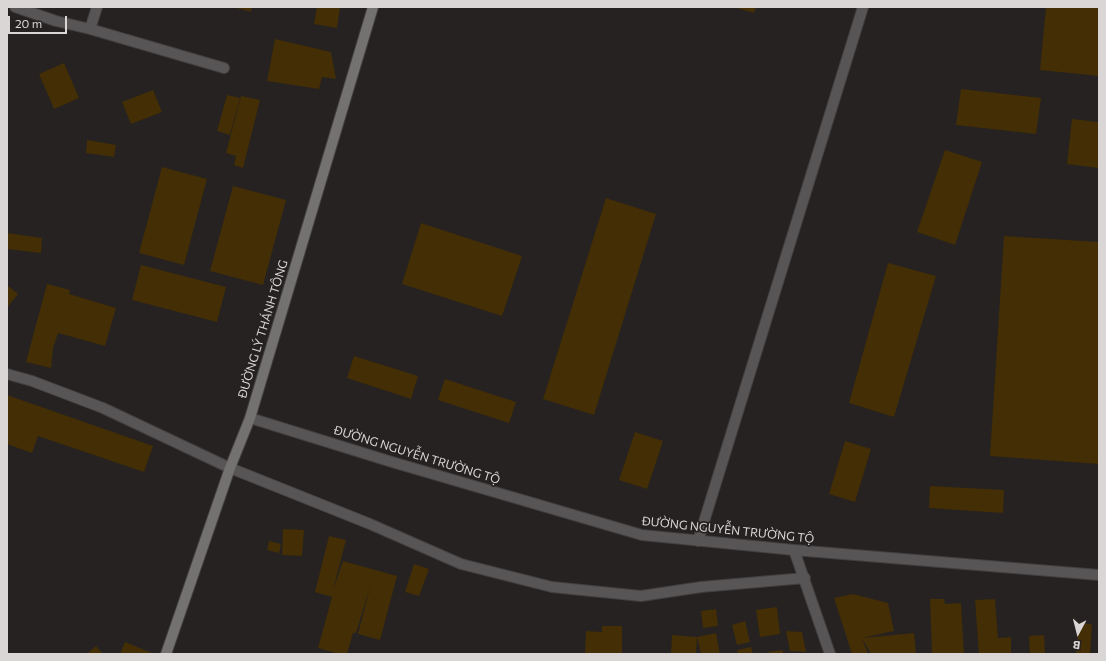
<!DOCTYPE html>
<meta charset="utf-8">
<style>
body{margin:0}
#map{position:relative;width:1106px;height:661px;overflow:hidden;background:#252221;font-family:Commissioner,sans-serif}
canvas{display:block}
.frame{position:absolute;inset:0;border:8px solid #d9d6d5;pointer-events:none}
.north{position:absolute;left:1058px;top:613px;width:40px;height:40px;-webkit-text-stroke:3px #252221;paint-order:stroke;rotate:187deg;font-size:11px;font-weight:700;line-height:16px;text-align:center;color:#d9d6d5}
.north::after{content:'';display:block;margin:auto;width:14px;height:18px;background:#d9d6d5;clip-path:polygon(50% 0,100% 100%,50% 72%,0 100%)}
.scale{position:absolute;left:8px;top:16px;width:59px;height:18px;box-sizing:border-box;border:2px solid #d9d6d5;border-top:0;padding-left:5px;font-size:12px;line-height:14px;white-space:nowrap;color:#d9d6d5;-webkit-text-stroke:3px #252221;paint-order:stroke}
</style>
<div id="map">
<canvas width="1106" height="661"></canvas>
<div class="frame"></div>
<div class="north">B</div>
<div class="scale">20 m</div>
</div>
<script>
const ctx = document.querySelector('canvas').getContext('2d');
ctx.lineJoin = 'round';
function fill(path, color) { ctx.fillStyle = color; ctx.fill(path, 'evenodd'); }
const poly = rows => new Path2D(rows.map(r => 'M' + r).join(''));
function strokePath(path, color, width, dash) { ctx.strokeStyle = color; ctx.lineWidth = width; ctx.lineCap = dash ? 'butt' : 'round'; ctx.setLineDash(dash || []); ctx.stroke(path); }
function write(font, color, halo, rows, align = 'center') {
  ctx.font = font + ' Commissioner,sans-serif'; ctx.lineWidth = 3.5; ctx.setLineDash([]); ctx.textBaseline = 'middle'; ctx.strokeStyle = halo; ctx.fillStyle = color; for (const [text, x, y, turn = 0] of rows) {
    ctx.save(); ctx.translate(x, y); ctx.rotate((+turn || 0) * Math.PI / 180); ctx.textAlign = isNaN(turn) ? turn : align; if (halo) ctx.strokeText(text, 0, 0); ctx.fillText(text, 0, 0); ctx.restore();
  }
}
fill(poly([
 [233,7,252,7,251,12],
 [317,7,340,7,337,28,314,24],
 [733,7,756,7,754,13],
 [1046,7,1099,7,1099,76,1040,70],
 [275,39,331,52,336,79,322,77,319,89,267,81],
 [64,63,79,98,54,109,39,74],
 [961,89,1041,98,1036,134,956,125],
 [153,90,162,112,131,124,122,102],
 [227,95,240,98,230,135,217,131],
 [241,96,260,100,243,168,234,165,236,156,226,153],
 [1072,119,1099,122,1099,168,1067,164],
 [87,140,116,145,114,157,86,153],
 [945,150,982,162,955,245,917,232],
 [162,167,207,179,184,265,139,253],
 [233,186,286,200,263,285,210,271],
 [606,198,656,214,594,415,543,399],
 [421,223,522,256,502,316,402,284],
 [7,233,42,238,41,253,7,249],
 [1004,236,1099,242,1099,464,990,456],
 [888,263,936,276,894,417,849,403],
 [141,265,226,287,217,322,132,300],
 [47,284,70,290,69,294,116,308,105,346,58,333,53,348,51,368,26,362],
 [7,285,18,294,7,308],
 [354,356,418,376,411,399,347,378],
 [445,379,516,402,509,423,438,400],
 [7,395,153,446,144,472,38,436,32,453,7,444],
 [635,432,663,441,647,489,619,480],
 [845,441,871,449,855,502,829,494],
 [930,486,1004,490,1003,513,929,508],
 [283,529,304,530,302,556,282,555],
 [329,536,346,540,333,590,343,561,397,576,380,640,358,634,370,587,356,633,353,633,347,654,340,654,318,648,332,597,315,592],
 [269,541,281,544,279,553,267,550],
 [414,564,429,569,419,596,405,592],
 [853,594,888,603,894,631,862,638,914,633,916,654,871,654,862,638,868,654,852,654,834,598],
 [930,599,944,599,945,604,961,603,964,654,932,654],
 [995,599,998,638,1011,637,1011,654,979,654,975,600],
 [777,607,780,634,760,637,756,610],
 [716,609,718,626,703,628,701,611],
 [745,621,750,642,737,645,732,625],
 [1079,623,1092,624,1090,654,1076,654],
 [602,626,622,626,622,654,585,654,586,631,602,632],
 [786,631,802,632,806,652,790,651],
 [716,633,720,654,701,654,697,637],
 [672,635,697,637,696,654,671,654],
 [1044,635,1045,654,1030,654,1029,636],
 [125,642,152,653,151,654,120,654],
 [96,646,103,654,87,654],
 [751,647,753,654,738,654,737,650],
 [783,650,783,654,769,654,768,652]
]), '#432e05');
const street = poly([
 [15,7,56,21,90,29,97,7],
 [90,29,224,68],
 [7,374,32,381,103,408,230,468,370,524,461,564,552,587,641,596,701,587,805,578],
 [250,418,392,462,642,535,794,550,1099,575],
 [698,541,863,7],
 [794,550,830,654]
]);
const secondary = poly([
 [166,654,230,468,250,418,373,7]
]);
strokePath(street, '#423f3e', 12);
strokePath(secondary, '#423f3e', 12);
strokePath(street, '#575555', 10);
strokePath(secondary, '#747171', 10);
write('12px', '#d9d6d5', '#252221', [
 ["ĐƯỜNG LÝ THÁNH TÔNG",263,329,-73],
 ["ĐƯỜNG NGUYỄN TRƯỜNG TỘ",417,455,17],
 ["ĐƯỜNG NGUYỄN TRƯỜNG TỘ",728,530,6]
]);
</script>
